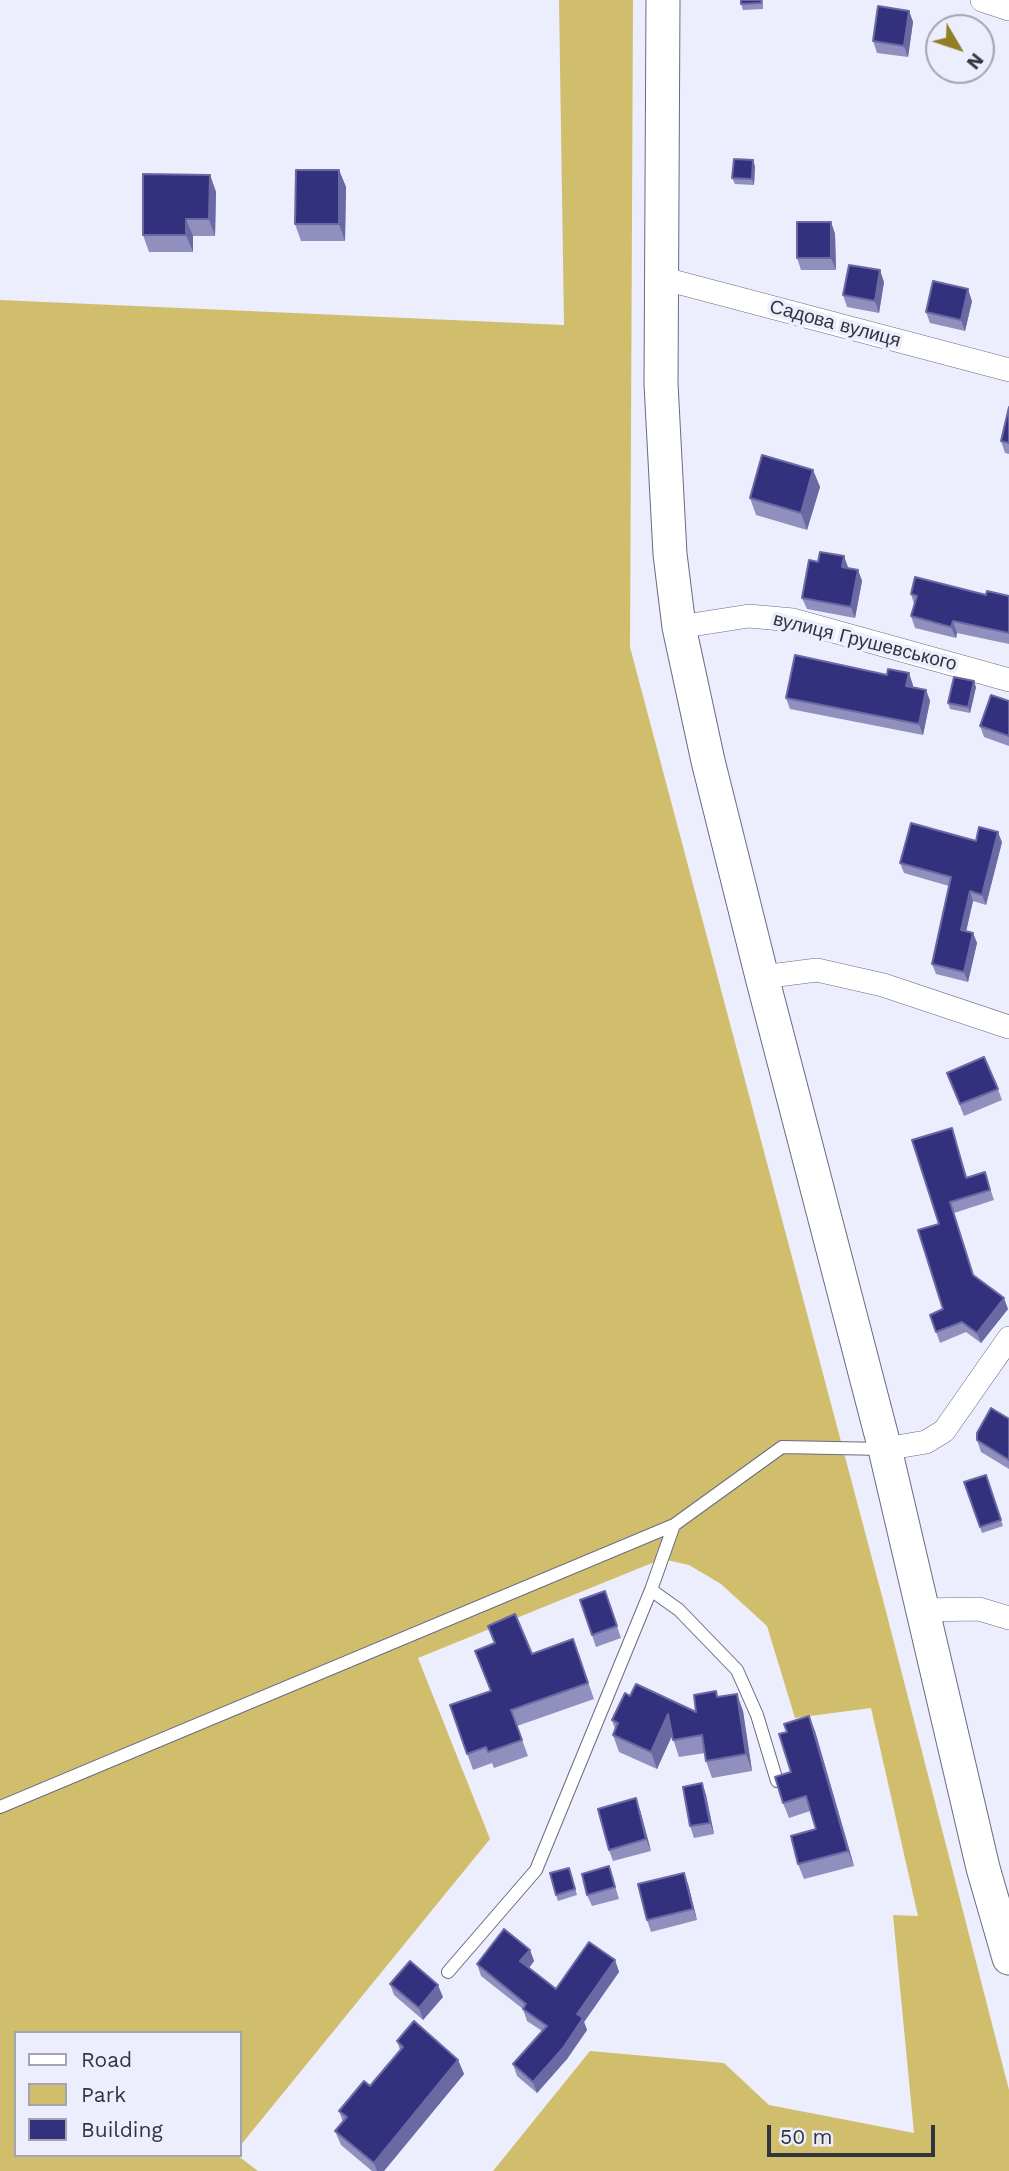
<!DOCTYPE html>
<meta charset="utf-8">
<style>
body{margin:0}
#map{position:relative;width:1009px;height:2171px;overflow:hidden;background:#eceefd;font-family:"Work Sans",sans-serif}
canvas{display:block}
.legend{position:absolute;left:14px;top:2031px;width:228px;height:126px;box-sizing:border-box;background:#eceefd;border:2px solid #a2a4b1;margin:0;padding:9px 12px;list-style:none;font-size:21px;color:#33353e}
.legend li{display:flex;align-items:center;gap:14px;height:35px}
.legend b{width:35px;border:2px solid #a2a4b1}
.north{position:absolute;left:925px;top:14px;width:70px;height:70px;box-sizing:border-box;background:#eceefd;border:2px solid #a2a4b1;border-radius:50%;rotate:129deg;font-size:19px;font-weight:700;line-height:28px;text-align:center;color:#33353e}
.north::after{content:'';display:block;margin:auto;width:24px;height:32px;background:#917e25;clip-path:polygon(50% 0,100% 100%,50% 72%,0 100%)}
.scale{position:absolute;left:767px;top:2125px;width:168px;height:32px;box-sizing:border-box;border:4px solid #33353e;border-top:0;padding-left:9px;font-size:21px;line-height:24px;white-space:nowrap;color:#33353e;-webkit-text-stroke:5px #eceefd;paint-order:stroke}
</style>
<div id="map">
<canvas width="1009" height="2171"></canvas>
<ul class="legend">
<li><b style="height:9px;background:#fff"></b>Road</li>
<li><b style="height:19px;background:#d1be6d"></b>Park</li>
<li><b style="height:19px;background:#33307d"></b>Building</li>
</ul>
<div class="north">N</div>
<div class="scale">50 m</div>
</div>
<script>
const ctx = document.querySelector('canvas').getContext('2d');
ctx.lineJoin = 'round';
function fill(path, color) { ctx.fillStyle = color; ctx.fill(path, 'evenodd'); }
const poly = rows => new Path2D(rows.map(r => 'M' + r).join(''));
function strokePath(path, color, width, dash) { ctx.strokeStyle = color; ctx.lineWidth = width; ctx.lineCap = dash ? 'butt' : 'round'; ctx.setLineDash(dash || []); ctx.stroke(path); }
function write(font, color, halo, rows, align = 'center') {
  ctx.font = font + ' "Work Sans",sans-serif'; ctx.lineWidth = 7; ctx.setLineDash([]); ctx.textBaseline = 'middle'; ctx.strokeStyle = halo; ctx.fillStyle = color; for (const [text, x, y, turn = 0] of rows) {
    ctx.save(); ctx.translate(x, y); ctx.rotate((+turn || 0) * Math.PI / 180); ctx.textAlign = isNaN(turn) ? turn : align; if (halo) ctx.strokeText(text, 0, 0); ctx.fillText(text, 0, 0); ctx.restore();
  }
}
fill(poly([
 [559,0,633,0,630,647,882,1596,1009,2090,1009,2171,493,2171,590,2051,724,2063,769,2105,914,2133,893,1915,918,1916,871,1708,795,1718,767,1626,721,1584,689,1565,662,1559,418,1658,490,1839,240,2146,240,2033,16,2033,16,2155,237,2155,258,2171,0,2171,0,300,564,325]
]), '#d1be6d');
const service = poly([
 [651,1590,679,1610,737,1670,757,1715,777,1781],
 [0,1807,674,1525],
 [448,1972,536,1870,651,1590,674,1525,782,1447,885,1449]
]);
const minor = poly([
 [982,0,1009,9],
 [661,278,1009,370],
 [679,627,749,616,793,620,1009,680],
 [762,977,817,970,883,985,1009,1027],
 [885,1449,926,1442,944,1431,1009,1338],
 [921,1610,979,1609,1009,1618]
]);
const secondary = poly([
 [663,0,661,384,670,554,679,627,708,761,762,977,885,1449,983,1868,1009,1958]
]);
strokePath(service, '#696b81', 14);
strokePath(minor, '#696b81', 24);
strokePath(secondary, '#696b81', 35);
strokePath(service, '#fff', 12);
strokePath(minor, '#fff', 23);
strokePath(secondary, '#fff', 33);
fill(poly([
 [763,0,763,9,743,10,741,4],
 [909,11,913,22,908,57,877,53,873,41],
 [755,166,754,185,735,184,732,178],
 [339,170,346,187,345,241,301,241,295,224],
 [210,175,216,192,215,236,193,236,193,252,149,252,143,235],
 [831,222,835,234,836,270,801,270,797,258],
 [884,282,879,313,847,307,843,295],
 [972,301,965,331,930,323,926,312],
 [1009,407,1009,454,1005,453,1001,441],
 [813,470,820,487,807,530,756,515,750,498],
 [848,568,858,570,862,581,855,618,807,609,802,598],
 [911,594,1009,596,1009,644,957,633,956,638,915,628,911,616,914,604],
 [913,685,913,687,926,690,930,701,923,735,790,709,786,698],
 [976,687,970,713,950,709,948,703],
 [1009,701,1009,746,984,737,980,726],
 [976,841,1002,842,986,905,973,901,966,932,973,933,977,943,968,982,936,974,932,964,949,886,904,873,900,863],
 [947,1073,998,1089,1002,1100,964,1116],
 [955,1139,967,1177,988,1182,994,1200,954,1213,974,1276,1008,1309,981,1343,966,1332,940,1343,930,1315,943,1309,939,1224],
 [1009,1419,1009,1469,981,1452,977,1440],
 [986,1475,1003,1526,982,1533,964,1482],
 [605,1591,621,1638,596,1647,580,1600],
 [488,1626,532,1654,573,1639,594,1699,517,1726,528,1756,494,1768,492,1763,473,1770,450,1705,490,1691,495,1643],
 [630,1696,696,1712,718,1697,743,1711,752,1771,712,1778,706,1761,705,1753,679,1757,672,1736,657,1769,619,1752,613,1735,615,1729,612,1720],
 [815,1731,854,1866,804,1879,798,1864,816,1829,810,1811,789,1818,783,1803],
 [702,1783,706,1795,714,1834,694,1838,690,1826],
 [640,1810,651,1851,613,1861,609,1850],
 [609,1866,619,1899,592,1906,587,1895],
 [571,1873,577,1895,558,1901,556,1895],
 [688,1884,697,1920,651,1932,647,1920],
 [530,1950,534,1961,529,1968,556,1989,615,1960,619,1972,584,2022,587,2030,567,2059,537,2093,517,2076,513,2064,542,2031,527,2021,523,2009,481,1976,477,1964],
 [390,1984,443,1997,423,2020,394,1995],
 [397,2041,458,2060,464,2074,384,2171,372,2171,341,2145,335,2131,343,2122,339,2111,370,2086,400,2050]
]), '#908fbd');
fill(poly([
 [909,11,913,22,908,57,904,46],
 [753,160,755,166,754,185,752,179],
 [339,170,346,187,345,241,339,224],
 [210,175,216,192,215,236,209,219],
 [186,219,193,236,193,252,186,235],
 [831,222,835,234,836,270,831,258],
 [880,270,884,282,879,313,875,301],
 [968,289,972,301,965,331,961,320],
 [813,470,820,487,807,530,801,513],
 [844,556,848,567,842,567],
 [858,570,862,581,855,618,851,607],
 [953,621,957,633,956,638,951,627],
 [909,673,913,685,910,697,906,686],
 [974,681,976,687,970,713,968,707],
 [926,690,930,701,923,735,919,724],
 [998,832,1002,842,986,905,982,895],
 [970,891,973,901,964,940,961,930],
 [973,933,977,943,968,982,964,972],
 [1004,1298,1008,1309,981,1343,977,1333],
 [737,1694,743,1711,752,1771,746,1754],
 [668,1714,674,1731,657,1769,651,1752],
 [809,1716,815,1731,854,1866,848,1851],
 [702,1783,706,1795,714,1834,710,1823],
 [636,1798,640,1810,651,1851,646,1839],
 [684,1873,688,1884,697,1920,693,1909],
 [530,1950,534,1961,525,1973,520,1961],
 [615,1960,619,1972,584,2022,587,2030,567,2059,537,2093,533,2082,577,2014],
 [438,1985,443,1997,423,2020,419,2008],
 [458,2060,464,2074,384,2171,377,2171,374,2163]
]), '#6a69a3');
const building = poly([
 [741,0,761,0,761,3,741,4,741,0],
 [878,6,909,11,904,46,873,41,878,6],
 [734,159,753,160,752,179,732,178,734,159],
 [296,170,339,170,339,224,295,224,296,170],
 [143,174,210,175,209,219,186,219,186,235,143,235,143,174],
 [797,222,831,222,831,258,797,258,797,222],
 [849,265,880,270,875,301,843,295,849,265],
 [933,281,968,289,961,320,926,312,933,281],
 [1009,407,1009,443,1001,441,1009,407],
 [762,455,813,470,801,513,750,498,762,455],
 [820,552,844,556,842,567,858,570,851,607,802,598,809,560,818,562,820,552],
 [915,577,986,595,987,591,1009,596,1009,633,953,621,951,627,911,616,917,596,911,594,915,577],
 [795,655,887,675,888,669,909,673,906,686,926,690,919,724,786,698,795,655],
 [954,677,974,681,968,707,948,703,954,677],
 [991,695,1009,701,1009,736,980,726,991,695],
 [911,823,976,841,979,827,998,832,982,895,970,891,961,930,973,933,964,972,932,964,951,877,900,863,911,823],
 [984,1057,998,1089,960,1104,947,1073,984,1057],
 [952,1128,966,1178,985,1172,990,1190,950,1202,973,1275,1004,1298,977,1333,962,1322,936,1332,930,1315,943,1309,918,1230,939,1224,912,1140,952,1128],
 [991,1408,1009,1419,1009,1460,977,1440,977,1433,991,1408],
 [986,1475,1001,1520,980,1527,964,1482,986,1475],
 [605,1591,617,1626,592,1635,580,1600,605,1591],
 [515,1614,532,1654,573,1639,588,1683,511,1710,522,1740,488,1752,486,1747,467,1754,450,1705,491,1691,475,1651,495,1643,488,1626,515,1614],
 [636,1684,696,1712,694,1695,716,1691,717,1697,737,1694,746,1754,706,1761,702,1735,673,1740,668,1714,651,1752,613,1735,618,1723,612,1720,625,1693,630,1696,636,1684],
 [809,1716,848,1851,798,1864,791,1836,816,1829,806,1796,783,1803,775,1777,791,1772,779,1734,787,1732,784,1724,809,1716],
 [702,1783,710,1823,690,1826,683,1787,702,1783],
 [636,1798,646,1839,609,1850,598,1809,636,1798],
 [609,1866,615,1887,587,1895,582,1874,609,1866],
 [569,1868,575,1889,556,1895,550,1873,569,1868],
 [684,1873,693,1909,647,1920,638,1884,684,1873],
 [504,1929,530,1950,520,1961,556,1989,589,1942,615,1960,577,2014,583,2018,563,2048,533,2082,513,2064,547,2026,523,2009,526,2004,477,1964,504,1929],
 [410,1961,438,1985,419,2008,390,1984,410,1961],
 [414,2021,458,2060,374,2163,335,2131,347,2117,339,2111,364,2081,370,2086,403,2047,397,2041,414,2021]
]);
fill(building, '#33307d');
strokePath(building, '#6a69a3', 2);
write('19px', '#33353e', '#eceefd', [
 ["Садова вулиця",835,324,15],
 ["вулиця Грушевського",865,642,14]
]);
</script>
